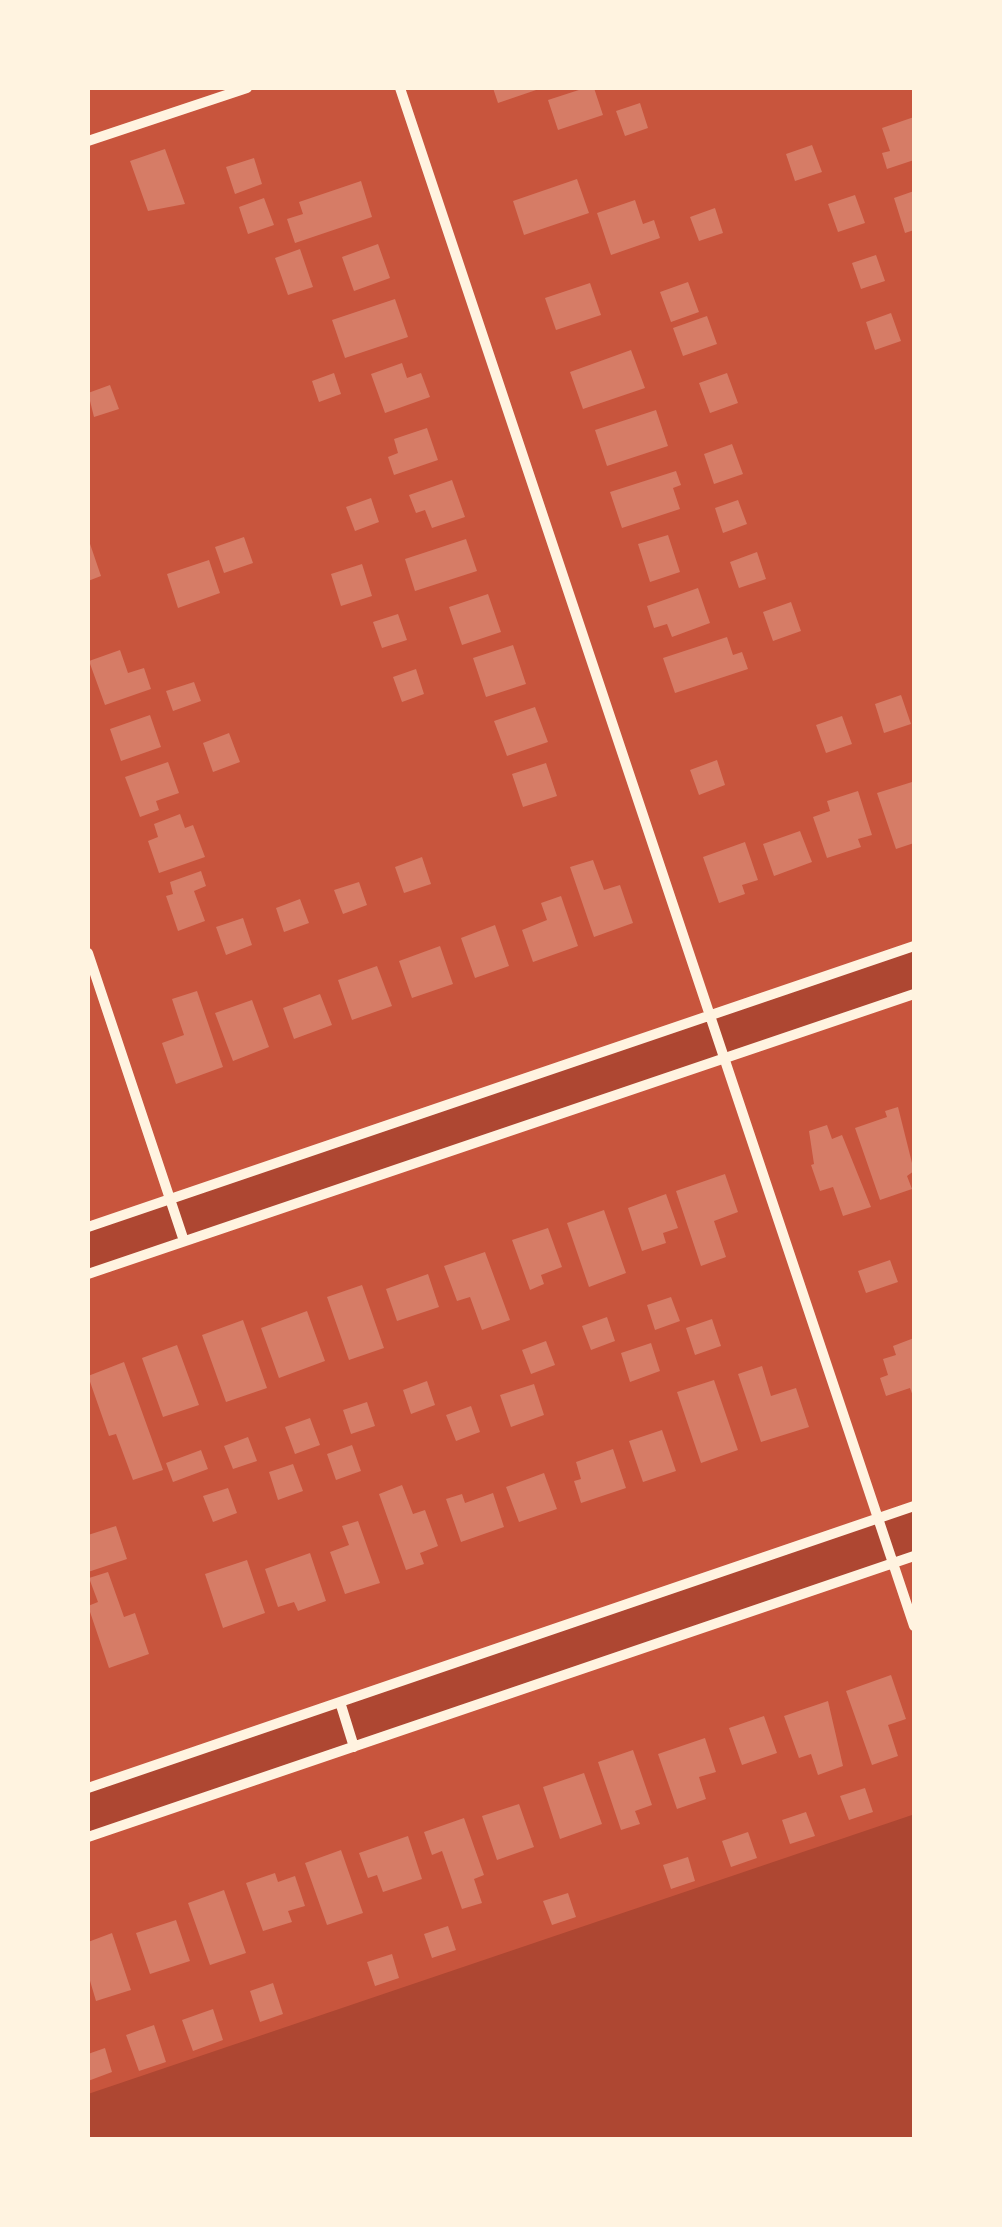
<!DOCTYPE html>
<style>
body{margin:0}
#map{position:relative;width:1002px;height:2227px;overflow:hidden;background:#c8553d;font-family:Lato,sans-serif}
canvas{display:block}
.frame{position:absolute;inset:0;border:90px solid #fff3e0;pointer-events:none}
</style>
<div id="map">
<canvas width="1002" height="2227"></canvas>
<div class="frame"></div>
</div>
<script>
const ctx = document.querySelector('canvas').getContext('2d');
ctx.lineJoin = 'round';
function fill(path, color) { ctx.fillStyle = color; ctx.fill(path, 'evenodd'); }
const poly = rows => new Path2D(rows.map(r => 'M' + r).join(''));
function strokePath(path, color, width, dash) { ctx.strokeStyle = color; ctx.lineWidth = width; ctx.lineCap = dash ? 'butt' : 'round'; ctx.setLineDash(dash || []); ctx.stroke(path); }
fill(poly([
 [914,946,914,994,88,1274,88,1227],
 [914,1506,914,1556,88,1837,88,1788],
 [912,1815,914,2139,88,2139,88,2094]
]), '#ae4732');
fill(poly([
 [493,88,542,88,498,103],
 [585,88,594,88,603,115,558,130,548,100],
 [640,103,648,128,625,136,616,111],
 [914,117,914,160,887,169,882,153,890,151,882,128],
 [812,145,822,172,795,181,786,154],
 [165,149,185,204,148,211,130,161],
 [254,158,262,184,235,194,226,167],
 [577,179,589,213,524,235,513,201],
 [361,181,372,217,295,243,287,219,303,214,299,202],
 [914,191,914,230,905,233,894,198],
 [855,195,865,223,838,232,828,204],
 [264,198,274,225,248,234,239,207],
 [635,200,643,224,654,220,660,238,611,255,597,213],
 [715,208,723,233,699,241,690,217],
 [378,244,390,278,354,291,342,257],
 [300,249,313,287,288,295,275,258],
 [876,255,885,281,861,289,852,263],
 [688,282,699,312,671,322,660,292],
 [590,283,601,315,556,330,545,298],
 [395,299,408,337,345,358,332,320],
 [891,313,901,341,875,350,866,322],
 [707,316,717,344,683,356,673,328],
 [631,350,645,388,583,409,570,372],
 [402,363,407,378,421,373,430,397,385,413,371,374],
 [334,373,341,394,319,402,312,381],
 [727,373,738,403,710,413,699,383],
 [110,385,119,409,94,417,88,393],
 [656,410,668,446,607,466,595,430],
 [427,428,438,460,394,475,388,457,398,453,394,439],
 [732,444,743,474,714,484,704,454],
 [676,471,681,485,673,488,680,509,622,528,610,492],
 [452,480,465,517,432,528,425,510,416,513,409,495],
 [371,498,379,522,355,531,346,507],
 [738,500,747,524,723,533,715,508],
 [668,535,680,572,650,582,638,544],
 [244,537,253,563,224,573,215,547],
 [88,538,101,576,88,581],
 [466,539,477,571,415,591,405,559],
 [757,552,766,579,739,588,730,562],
 [209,560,220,593,178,608,167,574],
 [362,564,372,596,341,606,331,574],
 [698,588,710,623,672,637,667,624,654,628,647,606],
 [488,594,501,632,462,645,449,607],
 [791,602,801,631,773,641,763,612],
 [398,614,407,640,382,648,373,622],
 [727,637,733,655,742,652,748,669,675,693,663,658],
 [513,645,526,684,486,697,473,658],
 [120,650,128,673,144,668,151,689,105,705,89,661],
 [416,669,424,694,402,702,393,677],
 [194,682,201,701,173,711,166,691],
 [901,695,911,724,884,733,875,704],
 [535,707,548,742,507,756,494,721],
 [150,715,161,747,121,761,110,729],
 [842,716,852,744,826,753,816,725],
 [229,733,240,762,213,772,203,743],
 [717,760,725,785,699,795,690,770],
 [168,762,179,793,156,801,159,810,140,817,125,777],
 [546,763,557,796,523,807,512,774],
 [912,782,914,843,896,849,877,793],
 [858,791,872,835,858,839,861,847,827,858,813,817,830,811,827,801],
 [180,814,185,828,193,825,205,857,159,873,148,841,158,837,154,824],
 [800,831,812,862,774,876,763,844],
 [745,842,758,880,742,885,745,894,719,903,703,857],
 [422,857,431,884,404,893,395,867],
 [593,860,604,890,620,885,633,923,594,937,570,867],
 [201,871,206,886,194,891,205,921,178,931,166,896,173,894,170,882],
 [359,882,367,905,343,914,334,890],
 [561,896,578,946,533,962,522,930,547,920,541,903],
 [300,899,309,923,284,932,276,908],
 [243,918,252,945,226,955,216,927],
 [495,925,509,966,475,978,461,938],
 [440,946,453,984,412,998,399,961],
 [377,966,392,1006,352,1020,338,980],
 [197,991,223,1067,176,1084,162,1043,184,1035,172,999],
 [320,994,332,1025,294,1039,283,1008],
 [252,1000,269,1047,233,1061,215,1013],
 [898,1107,914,1171,907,1176,912,1189,880,1200,855,1128,887,1117,885,1111],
 [827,1125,832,1139,842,1135,871,1207,843,1216,833,1187,820,1191,811,1165,814,1164,809,1131],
 [725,1174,738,1212,714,1221,726,1257,701,1266,676,1191],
 [666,1194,678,1228,663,1233,666,1243,642,1251,628,1208],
 [604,1210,626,1273,589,1287,567,1223],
 [548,1228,562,1267,541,1275,544,1284,530,1290,512,1240],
 [485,1252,510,1320,482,1330,470,1297,457,1301,444,1266],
 [890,1260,898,1282,866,1293,858,1271],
 [428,1274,439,1307,397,1321,386,1289],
 [362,1285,384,1348,349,1360,327,1297],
 [671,1297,680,1321,655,1330,647,1305],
 [307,1311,325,1361,279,1378,261,1328],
 [607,1317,615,1341,591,1350,582,1326],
 [712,1319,721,1346,695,1355,686,1328],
 [243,1320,267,1388,226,1402,202,1335],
 [914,1338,914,1399,910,1388,886,1396,880,1378,888,1375,883,1359,896,1355,893,1346],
 [546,1341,555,1365,531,1374,522,1350],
 [651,1343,660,1371,630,1382,621,1353],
 [177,1345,199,1405,163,1417,142,1358],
 [124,1362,163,1470,133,1480,116,1434,109,1436,88,1376],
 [762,1366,771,1396,796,1388,809,1427,761,1442,738,1374],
 [714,1380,738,1450,701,1463,677,1392],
 [427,1381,435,1405,411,1414,403,1390],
 [534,1384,544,1415,511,1427,500,1395],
 [367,1402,375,1426,351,1434,343,1410],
 [471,1406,480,1432,456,1441,446,1415],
 [310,1418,320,1445,295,1454,285,1427],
 [662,1430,676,1471,643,1482,629,1441],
 [248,1437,257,1461,233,1469,224,1446],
 [352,1445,361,1471,336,1480,327,1454],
 [613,1449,626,1488,581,1503,574,1481,581,1479,576,1462],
 [201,1450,208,1469,173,1482,166,1463],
 [293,1464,303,1491,278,1500,269,1472],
 [544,1473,557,1509,519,1522,506,1487],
 [402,1485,413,1514,425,1510,438,1546,420,1553,424,1564,406,1570,379,1494],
 [228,1488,237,1513,213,1522,203,1496],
 [493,1493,504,1527,461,1542,446,1499,462,1494,465,1503],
 [358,1521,380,1583,345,1594,330,1552,349,1545,342,1526],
 [116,1526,127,1559,88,1572,88,1535],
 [310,1553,326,1601,298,1611,294,1602,278,1607,265,1569],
 [247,1560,265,1613,223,1628,205,1574],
 [108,1572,124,1617,135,1613,149,1654,109,1668,88,1606,98,1602,89,1578],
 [891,1675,906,1719,888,1725,898,1756,872,1765,846,1691],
 [828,1701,843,1766,818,1775,811,1754,799,1758,784,1716],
 [764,1716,777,1753,742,1765,729,1728],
 [705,1738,716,1772,699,1777,706,1799,677,1809,658,1754],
 [633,1750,652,1805,635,1811,640,1824,621,1830,598,1762],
 [584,1773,602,1824,560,1839,543,1787],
 [865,1788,873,1812,849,1820,840,1796],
 [519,1804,534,1847,497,1860,482,1816],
 [806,1812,815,1836,790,1844,782,1820],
 [464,1818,484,1875,474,1879,482,1903,462,1909,442,1851,432,1855,424,1832],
 [748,1832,757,1858,731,1867,722,1841],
 [408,1836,422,1879,383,1892,377,1875,368,1878,359,1853],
 [341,1850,363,1913,327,1925,305,1863],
 [688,1857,695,1881,671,1889,663,1865],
 [275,1873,278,1882,295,1876,305,1906,288,1911,292,1922,263,1931,246,1883],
 [224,1890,246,1953,210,1965,188,1903],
 [568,1893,576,1917,552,1925,543,1901],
 [176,1920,190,1961,150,1974,136,1933],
 [448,1926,456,1950,432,1958,424,1934],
 [112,1933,131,1990,96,2001,88,1974,88,1942],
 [392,1954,399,1978,375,1986,367,1962],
 [273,1983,283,2014,260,2022,250,1991],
 [213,2009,223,2040,193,2051,182,2020],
 [154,2025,166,2062,139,2071,126,2035],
 [105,2048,112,2072,88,2081,88,2054]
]), '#d67c66');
strokePath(poly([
 [400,88,914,1626],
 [88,141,247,88],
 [88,953,184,1241],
 [88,1227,914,946],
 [88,1274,914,994],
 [340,1702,354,1747],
 [88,1788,914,1506],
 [88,1837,914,1556]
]), '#fff3e0', 10);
</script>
